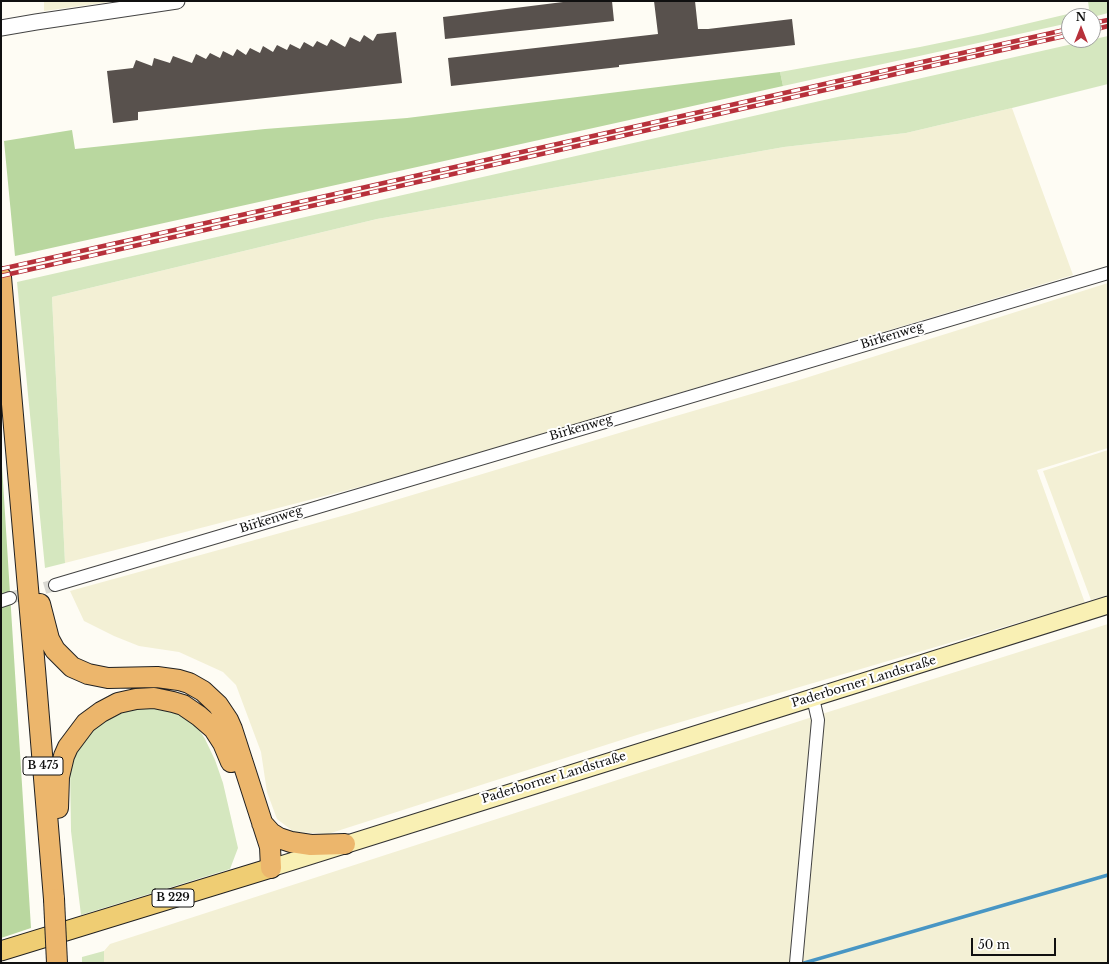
<!DOCTYPE html>
<meta charset="utf-8">
<style>
body{margin:0}
#map{position:relative;width:1109px;height:964px;overflow:hidden;background:#fefcf4;font-family:"Libre Baskerville",serif}
canvas{display:block}
.frame{position:absolute;inset:0;border:2px solid #101010;pointer-events:none}
.north{position:absolute;left:1061px;top:8px;width:40px;height:40px;box-sizing:border-box;background:#fff;border:1px solid #9f9f9f;border-radius:50%;rotate:0deg;font-size:11px;font-weight:700;line-height:16px;text-align:center;color:#101010}
.north::after{content:'';display:block;margin:auto;width:14px;height:18px;background:#b7313b;clip-path:polygon(50% 0,100% 100%,50% 72%,0 100%)}
.scale{position:absolute;left:971px;top:938px;width:85px;height:18px;box-sizing:border-box;border:2px solid #101010;border-top:0;padding-left:5px;font-size:12px;line-height:14px;white-space:nowrap;color:#101010;-webkit-text-stroke:3px #fff;paint-order:stroke}
</style>
<div id="map">
<canvas width="1109" height="964"></canvas>
<div class="frame"></div>
<div class="north">N</div>
<div class="scale">50 m</div>
</div>
<script>
const ctx = document.querySelector('canvas').getContext('2d');
ctx.lineJoin = 'round';
function fill(path, color) { ctx.fillStyle = color; ctx.fill(path, 'evenodd'); }
const poly = rows => new Path2D(rows.map(r => 'M' + r).join(''));
function strokePath(path, color, width, dash) { ctx.strokeStyle = color; ctx.lineWidth = width; ctx.lineCap = dash ? 'butt' : 'round'; ctx.setLineDash(dash || []); ctx.stroke(path); }
function write(font, color, halo, rows, align = 'center') {
  ctx.font = font + ' "Libre Baskerville",serif'; ctx.lineWidth = 4; ctx.setLineDash([]); ctx.textBaseline = 'middle'; ctx.strokeStyle = halo; ctx.fillStyle = color; for (const [text, x, y, turn = 0] of rows) {
    ctx.save(); ctx.translate(x, y); ctx.rotate((+turn || 0) * Math.PI / 180); ctx.textAlign = isNaN(turn) ? turn : align; if (halo) ctx.strokeText(text, 0, 0); ctx.fillText(text, 0, 0); ctx.restore();
  }
}
fill(poly([
 [44,1,118,1,44,11],
 [1012,108,1073,275,402,476,65,563,52,297,377,219,784,147,906,133],
 [1108,283,1108,448,1037,470,1085,603,640,734,328,834,294,832,277,819,267,792,261,752,236,685,223,672,179,652,139,646,114,636,84,621,70,591,349,514,669,418,796,381],
 [1108,450,1108,595,1091,600,1043,471],
 [1108,624,1108,963,104,963,104,951,110,944,806,719]
]), '#f3f0d5');
fill(poly([
 [1088,1,1108,1,1108,13,1093,17,1069,16,1069,23,783,86,780,72,920,47,983,34,1089,9],
 [1108,36,1108,84,1012,108,906,133,784,147,377,219,52,297,65,563,45,568,17,282],
 [145,706,171,709,195,723,205,739,215,760,223,783,238,848,230,869,81,915,71,831,70,767,80,745,96,725,121,710],
 [104,951,104,963,82,963,82,957]
]), '#d5e7bf');
fill(poly([
 [780,72,783,86,15,256,4,141,72,130,75,149,265,129,407,118],
 [1,450,31,928,1,938]
]), '#b9d79f');
strokePath(poly([
 [804,963,1108,875]
]), '#4896c4', 3.5);
fill(poly([
 [571,1,612,1,614,21,445,39,443,17],
 [654,1,695,1,698,29,708,29,792,19,795,45,619,65,619,67,451,86,448,58,658,34],
 [396,32,402,83,138,112,138,120,113,123,107,71,133,68,136,60,152,66,154,58,170,63,173,56,192,63,196,54,206,59,210,53,220,58,223,51,233,56,237,49,246,55,250,48,260,53,263,46,273,52,277,45,287,50,290,44,300,49,304,42,313,47,317,41,327,46,331,39,345,47,350,37,360,42,364,35,373,41,377,34]
]), '#58514d');
strokePath(poly([
 [10,598,55,585]
]), '#dad9d2', 12, [12, 6]);
const minor = poly([
 [55,585,1108,273],
 [1,601,10,598],
 [796,963,818,720,813,698]
]);
const tertiary = poly([
 [1,28,36,22,177,1]
]);
const secondary = poly([
 [271,868,1108,605]
]);
const primary = poly([
 [1,951,271,868]
]);
const trunk = poly([
 [1,277,35,669,54,899],
 [40,604,49,639,55,650,72,667,88,674,108,678,157,677,179,680,189,683,203,691,218,705,228,720,232,729,270,847,271,868],
 [58,808,59,777,64,756,68,747,86,723,101,712,118,703,136,699,154,698,173,702,183,705,199,716,214,729,223,743,231,762],
 [262,823,271,833,279,838,291,842,311,845,345,844]
]);
strokePath(minor, '#434343', 14);
strokePath(tertiary, '#434343', 17);
strokePath(secondary, '#323232', 19);
strokePath(primary, '#212121', 21);
strokePath(trunk, '#212121', 22);
strokePath(minor, '#fff', 12);
strokePath(tertiary, '#fff', 15);
strokePath(secondary, '#f9f0b4', 17);
strokePath(primary, '#efcd73', 19);
strokePath(trunk, '#ecb66c', 20);
const rail = poly([
 [1093,23,1108,20],
 [1093,30,1108,26],
 [1,269,1069,29],
 [1,276,1069,35]
]);
strokePath(rail, '#b7313b', 4.5);
strokePath(rail, '#fff', 3, [9]);
const trunkBridge = poly([
 [54,899,57,963]
]);
strokePath(trunkBridge, '#212121', 22, []);
strokePath(trunkBridge, '#ecb66c', 20);
for (const [x, y, w] of [
 [43,766,40],
 [173,898,42]
]) { const box = new Path2D(); box.roundRect(x - w / 2, y - 9, w, 18, 3); ctx.fillStyle = '#fff'; ctx.fill(box); strokePath(box, '#101010', 1); }
write('bold 11px', '#101010', null, [
 ["B 475",43,766],
 ["B 229",173,898]
]);
write('12px', '#101010', '#fff', [
 ["Birkenweg",892,336,-17],
 ["Birkenweg",581,428,-16],
 ["Birkenweg",271,520,-17],
 ["Paderborner Landstraße",864,682,-17],
 ["Paderborner Landstraße",554,778,-17]
]);
</script>
